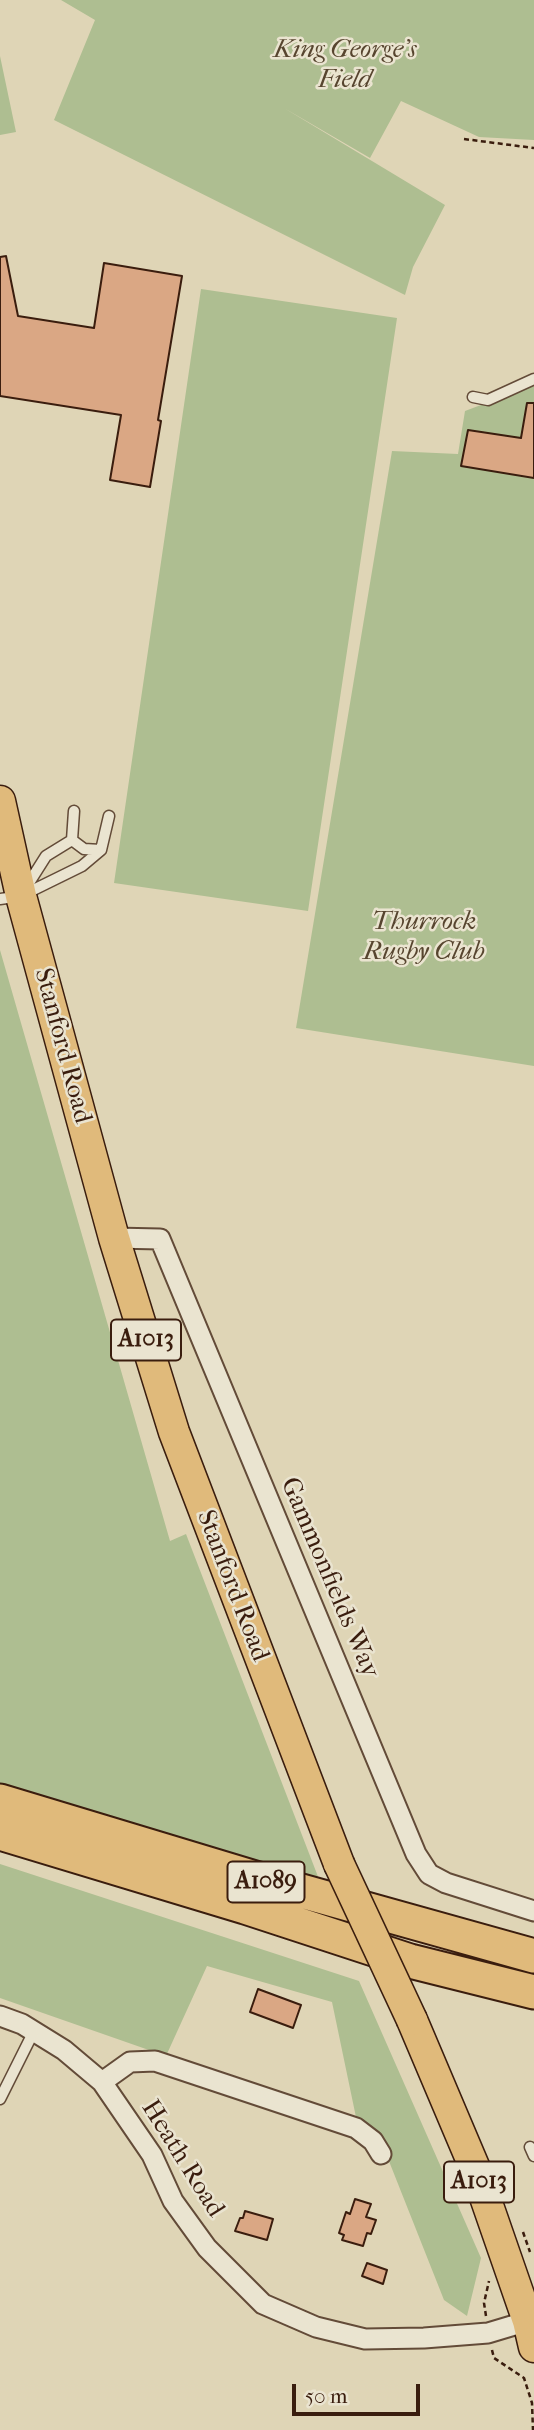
<!DOCTYPE html>
<style>
body{margin:0}
#map{position:relative;width:534px;height:2430px;overflow:hidden;background:#dfd5b6;font-family:"IM FELL French Canon",serif}
canvas{display:block}
.scale{position:absolute;left:292px;top:2384px;width:128px;height:32px;box-sizing:border-box;border:4px solid #3a1d0e;border-top:0;padding-left:9px;font-size:21px;line-height:24px;white-space:nowrap;color:#3a1d0e;-webkit-text-stroke:5px #eae4d0;paint-order:stroke}
</style>
<div id="map">
<canvas width="534" height="2430"></canvas>
<div class="scale">50 m</div>
</div>
<script>
const ctx = document.querySelector('canvas').getContext('2d');
ctx.lineJoin = 'round';
function fill(path, color) { ctx.fillStyle = color; ctx.fill(path, 'evenodd'); }
const poly = rows => new Path2D(rows.map(r => 'M' + r).join(''));
function strokePath(path, color, width, dash) { ctx.strokeStyle = color; ctx.lineWidth = width; ctx.lineCap = dash ? 'butt' : 'round'; ctx.setLineDash(dash || []); ctx.stroke(path); }
function write(font, color, halo, rows, align = 'center') {
  ctx.font = font + ' "IM FELL French Canon",serif'; ctx.lineWidth = 5; ctx.setLineDash([]); ctx.textBaseline = 'middle'; ctx.strokeStyle = halo; ctx.fillStyle = color; for (const [text, x, y, turn = 0] of rows) {
    ctx.save(); ctx.translate(x, y); ctx.rotate((+turn || 0) * Math.PI / 180); ctx.textAlign = isNaN(turn) ? turn : align; if (halo) ctx.strokeText(text, 0, 0); ctx.fillText(text, 0, 0); ctx.restore();
  }
}
fill(poly([
 [61,0,534,0,534,140,479,137,401,101,370,158,284,108,445,205,413,267,405,295,54,120,95,20],
 [0,56,16,132,0,135],
 [201,289,397,318,308,911,114,883],
 [534,385,534,1066,296,1028,392,451,458,454,465,411],
 [0,950,170,1541,186,1534,322,1887,0,1787],
 [0,1864,359,1981,481,2258,467,2316,444,2300,381,2141,357,2122,332,2002,207,1966,166,2056,0,1998]
]), '#aebe91');
const building = poly([
 [6,256,18,316,94,328,104,263,182,276,158,420,161,421,150,487,110,480,121,415,0,396,0,257,6,256],
 [527,403,534,403,534,478,461,466,468,430,521,438,527,403],
 [258,1989,301,2005,293,2028,250,2012,258,1989],
 [355,2199,371,2204,366,2217,376,2220,371,2234,367,2233,363,2246,342,2240,344,2235,339,2233,346,2212,350,2214,355,2199],
 [245,2211,273,2219,267,2240,235,2231,240,2218,243,2218,245,2211],
 [367,2263,387,2270,383,2284,362,2276,367,2263]
]);
fill(building, '#daa784');
strokePath(building, '#3a1d0e', 2);
const lane = poly([
 [473,397,488,400,534,379],
 [72,840,84,849,101,850],
 [27,886,46,856,72,840,74,811],
 [0,899,21,896,82,866,101,850,109,816],
 [0,2099,34,2031],
 [530,2147,534,2156]
]);
const street = poly([
 [114,1238,160,1239,416,1854,429,1874,446,1883,534,1911],
 [0,2016,22,2024,64,2050,102,2082,152,2155,173,2201,207,2248,263,2304,316,2327,365,2339,424,2338,488,2333,528,2321],
 [102,2082,130,2062,155,2061,356,2128,373,2141,381,2154]
]);
const primary = poly([
 [0,801,21,896,114,1238,174,1432,339,1864],
 [412,2020,476,2171,528,2321,534,2347]
]);
const highway = poly([
 [0,1801,255,1878,534,1956],
 [0,1833,245,1907,410,1961,534,1992]
]);
strokePath(lane, '#634b38', 13);
strokePath(street, '#634b38', 23);
strokePath(primary, '#3a1d0e', 33);
strokePath(highway, '#3a1d0e', 37);
strokePath(poly([
 [464,139,534,148],
 [523,2232,530,2252],
 [486,2316,484,2303,489,2281],
 [492,2350,494,2358,524,2378,532,2403,533,2430]
]), '#3a1d0e', 2.5, [5, 3.5]);
strokePath(lane, '#eae4d0', 10);
strokePath(street, '#eae4d0', 19);
strokePath(primary, '#e0ba7b', 30);
strokePath(highway, '#e0ba7b', 33);
const primaryBridge = poly([
 [339,1864,412,2020]
]);
strokePath(primaryBridge, '#3a1d0e', 33, []);
strokePath(primaryBridge, '#e0ba7b', 30);
for (const [x, y, w] of [
 [146,1340,70],
 [266,1882,77],
 [479,2182,70]
]) { const box = new Path2D(); box.roundRect(x - w / 2, y - 20.5, w, 41, 5); ctx.fillStyle = '#eae4d0'; ctx.fill(box); strokePath(box, '#3a1d0e', 2); }
write('bold 24px', '#3a1d0e', null, [
 ["A1013",146,1340],
 ["A1089",266,1882],
 ["A1013",479,2182]
]);
write('italic 26px', '#57452f', '#eae4d0', [
 ["King George's",345,51],
 ["Field",345,81],
 ["Thurrock",424,923],
 ["Rugby Club",424,953]
]);
write('26px', '#3a1d0e', '#eae4d0', [
 ["Stanford Road",62,1046,75],
 ["Gammonfields Way",329,1578,67],
 ["Stanford Road",232,1586,69],
 ["Heath Road",182,2159,58]
]);
</script>
